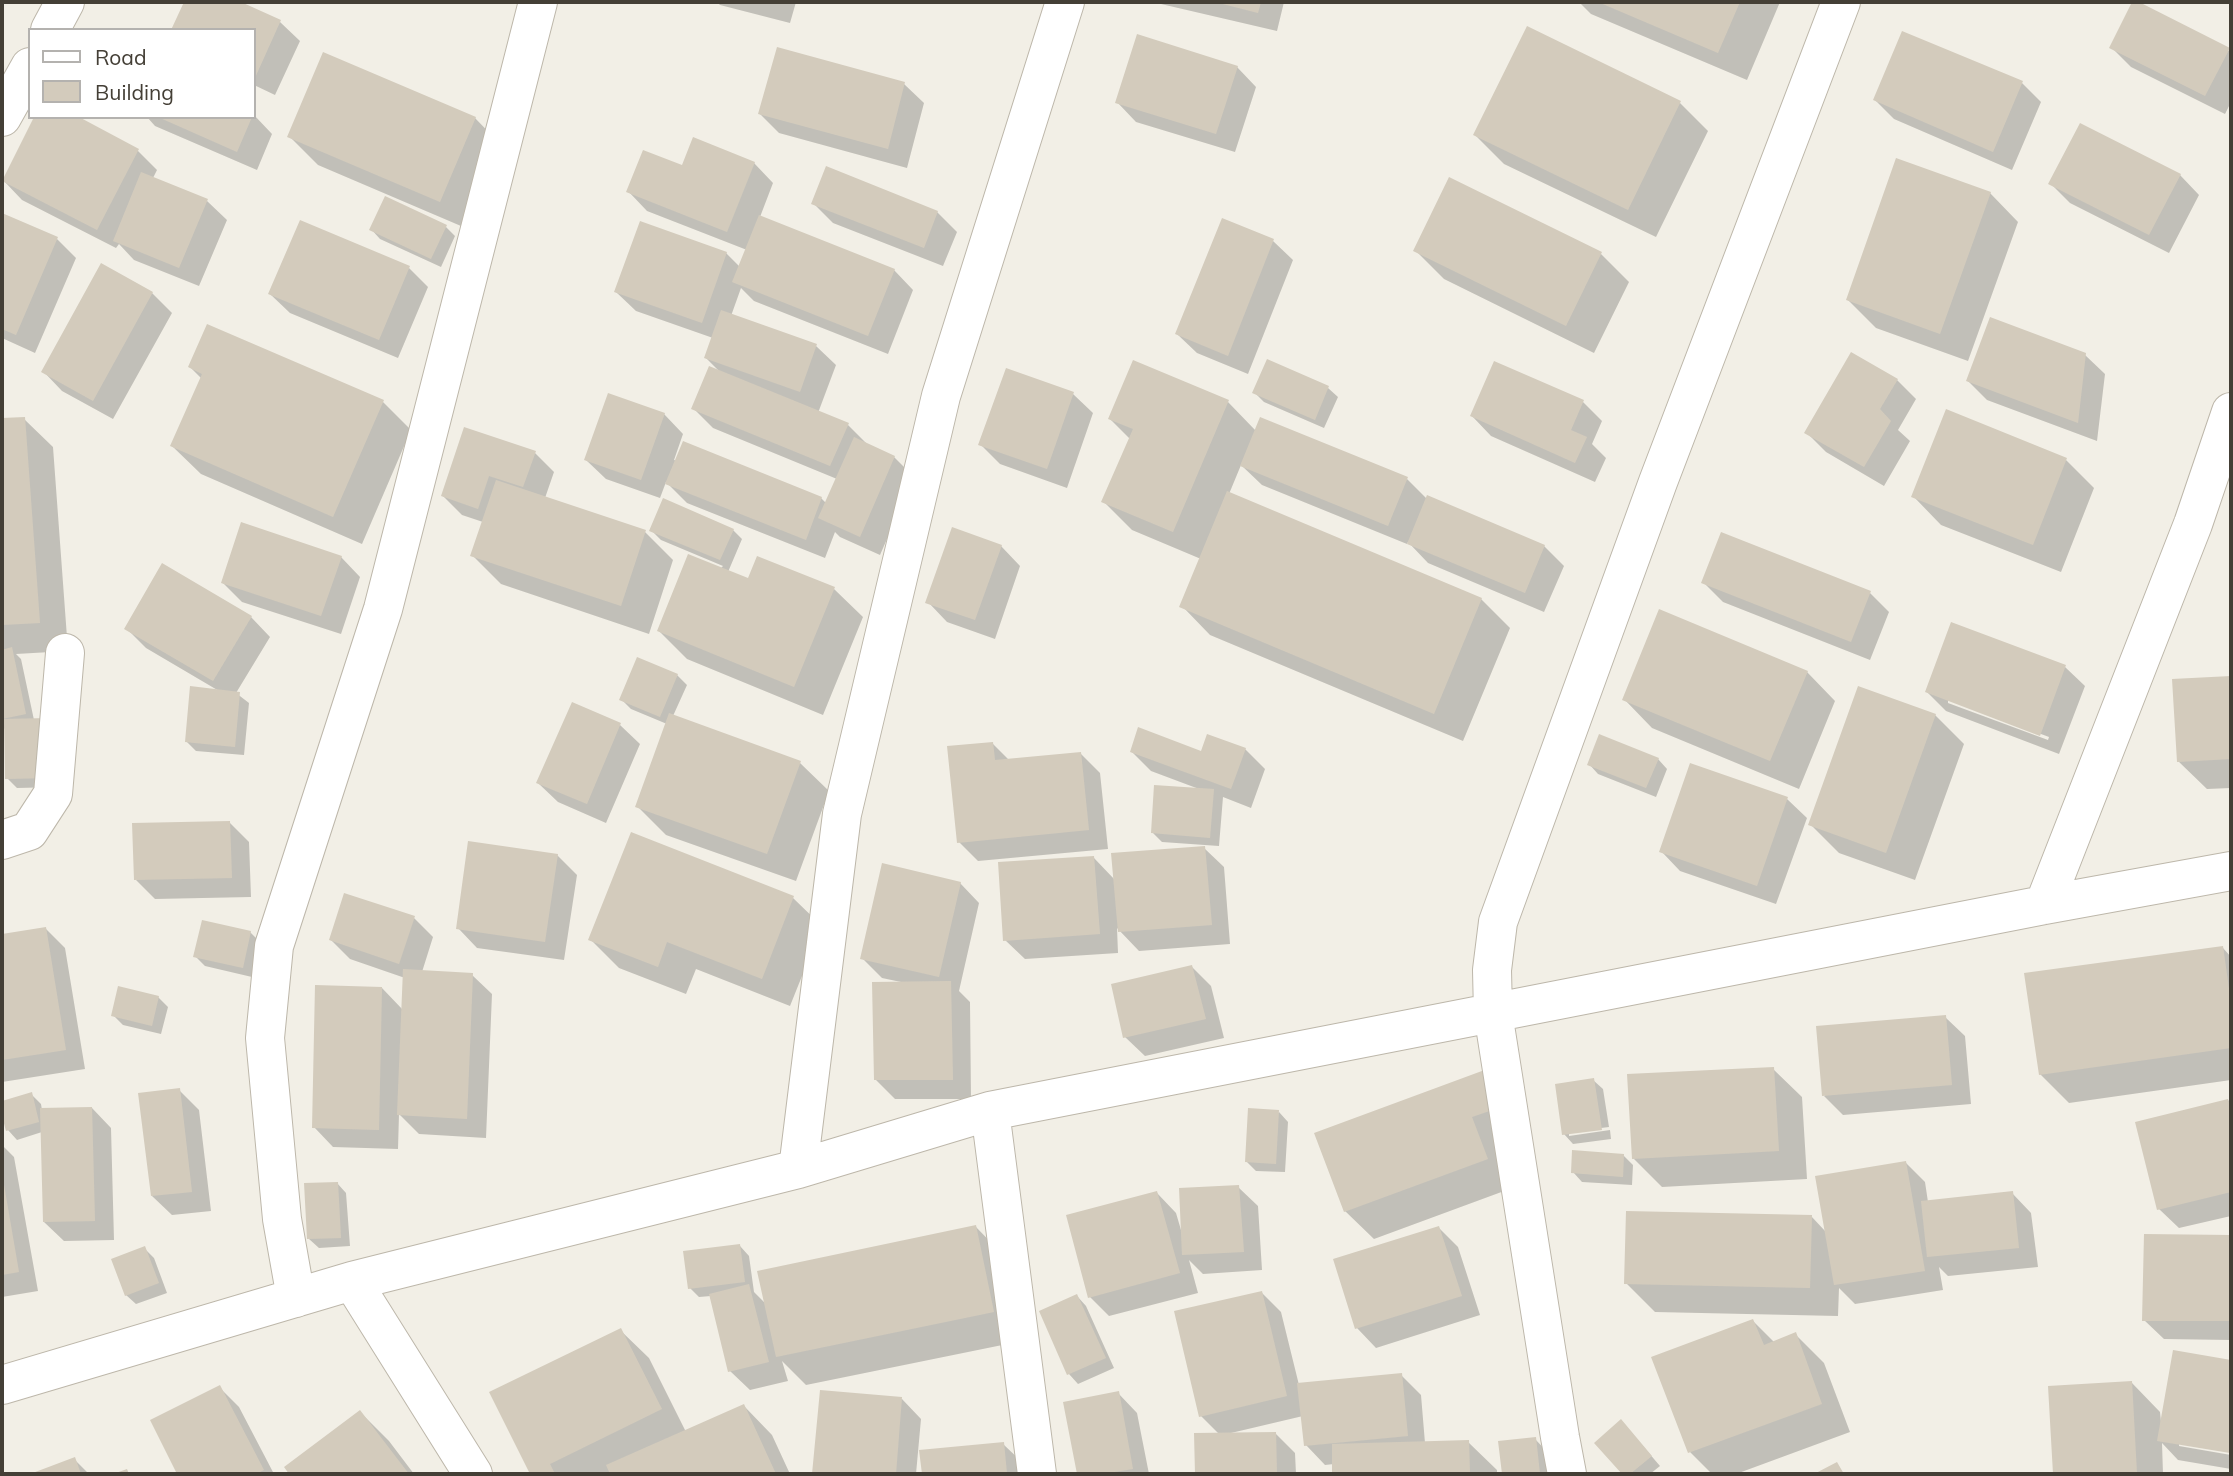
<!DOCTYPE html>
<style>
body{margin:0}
#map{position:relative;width:2233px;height:1476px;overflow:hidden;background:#f2efe6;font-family:Mulish,sans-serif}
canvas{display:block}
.frame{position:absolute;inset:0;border:4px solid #443f36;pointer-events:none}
.legend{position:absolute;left:28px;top:28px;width:228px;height:91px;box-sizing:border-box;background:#fff;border:2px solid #b4b2af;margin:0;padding:9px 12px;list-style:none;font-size:21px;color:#443f36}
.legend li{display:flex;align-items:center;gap:14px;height:35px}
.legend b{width:35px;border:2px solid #b4b2af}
</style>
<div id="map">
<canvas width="2233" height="1476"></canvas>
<div class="frame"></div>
<ul class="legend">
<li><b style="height:9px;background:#fff"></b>Road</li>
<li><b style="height:19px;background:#d3cbbc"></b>Building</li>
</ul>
</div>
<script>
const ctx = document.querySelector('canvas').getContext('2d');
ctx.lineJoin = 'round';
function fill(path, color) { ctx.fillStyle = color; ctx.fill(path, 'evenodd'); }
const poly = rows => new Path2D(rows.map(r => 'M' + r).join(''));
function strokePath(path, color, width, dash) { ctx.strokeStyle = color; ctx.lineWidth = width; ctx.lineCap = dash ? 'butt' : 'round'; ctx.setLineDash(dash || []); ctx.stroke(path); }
fill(poly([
 [185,2,237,2,280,22,300,41,275,95,254,85,254,30,173,30],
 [717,2,796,2,790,23,720,5],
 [1158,2,1284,2,1277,31,1161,4],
 [1579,2,1780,2,1747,80,1591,14],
 [2134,2,2231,52,2231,102,2225,114,2131,67,2112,48],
 [1237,67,1256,87,1235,152,1136,122,1117,102],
 [2022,83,2041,102,2012,170,1894,119,1875,100],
 [904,84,924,103,907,168,779,133,760,114],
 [1680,103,1708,131,1656,237,1504,164,1475,135],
 [254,115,272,134,257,170,155,126,147,117,254,117],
 [475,118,503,147,468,229,318,165,289,136],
 [137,150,157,170,153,178,207,201,227,220,199,286,134,260,119,244,116,248,22,200,3,180],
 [754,163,773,183,760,217,894,270,913,290,888,354,754,301,741,288,731,316,816,346,836,365,818,413,848,425,867,444,894,457,914,477,880,555,840,537,835,532,825,558,687,503,666,482,660,498,606,479,586,460,664,414,683,434,674,460,821,498,827,504,837,479,713,428,694,409,720,372,706,358,713,338,636,311,616,292,726,253,740,267,747,250,647,211,628,191,683,167],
 [2180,175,2199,195,2169,253,2070,203,2051,184],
 [1990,193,2018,222,1968,361,1876,328,1848,300],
 [813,203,937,212,957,232,943,266,833,223],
 [2,215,57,239,76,258,35,353,2,338],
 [1223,221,1273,241,1293,260,1248,374,1197,353,1177,334],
 [446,227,455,236,441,267,380,239,371,229],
 [1415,250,1601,254,1629,282,1594,353,1444,279],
 [102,265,152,293,172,313,113,419,62,391,43,371],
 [409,268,428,287,398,358,290,313,270,294],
 [2085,355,2105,374,2097,441,1987,400,1968,381],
 [1268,361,1328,388,1338,397,1324,428,1264,402,1255,393],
 [190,367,383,402,411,430,362,544,201,474,172,446,202,379],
 [1007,370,1073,394,1093,413,1067,488,1000,464,980,444],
 [1897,380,1916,399,1898,430,1910,441,1884,486,1826,452,1807,433],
 [1228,402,1256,431,1407,479,1427,499,1544,546,1564,566,1544,612,1428,563,1408,542,1407,544,1262,485,1241,465,1229,494,1481,599,1510,628,1463,741,1210,635,1182,606,1201,559,1132,530,1103,501,1130,439,1110,419],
 [1583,402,1602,421,1592,444,1606,458,1595,482,1491,436,1472,416],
 [24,419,53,447,68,651,16,654,21,659,34,720,59,787,17,788,7,778,6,730,2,726,2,420],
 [535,453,554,472,545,498,645,532,673,560,649,634,501,584,472,555,483,522,462,515,443,496],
 [2066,460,2094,488,2061,572,1941,525,1913,496],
 [651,530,733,530,742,539,728,572,749,580,834,589,863,617,823,715,687,659,659,631,723,566,661,540],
 [1001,546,1020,566,995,639,947,622,928,602],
 [341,557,360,577,341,634,242,602,223,583],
 [1703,582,1870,593,1889,612,1870,660,1723,602],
 [251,617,270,637,236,693,249,703,244,755,196,751,186,741,219,691,146,648,126,628],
 [2065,667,2085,686,2059,754,1946,711,1927,692],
 [1948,699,2049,737,2048,740,1948,703],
 [1807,672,1835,701,1799,789,1652,728,1624,699],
 [677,675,687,685,673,716,800,763,829,791,796,881,666,835,637,806,667,724,631,709,622,700],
 [2231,678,2231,788,2207,789,2178,761,2174,680],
 [573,704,620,725,640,744,606,823,558,802,538,783],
 [1935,715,1964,744,1915,880,1839,853,1811,825],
 [993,744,1009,760,1081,754,1100,773,1108,849,978,861,959,842],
 [1245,749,1265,769,1251,808,1223,797,1219,846,1162,842,1153,833,1199,789,1151,771,1132,752,1202,753],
 [1658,759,1667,769,1656,797,1598,774,1589,764],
 [1787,799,1807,818,1776,904,1680,871,1661,851],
 [230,823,249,842,251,897,155,899,136,880],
 [632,835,793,898,822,926,790,1006,696,969,686,994,619,968,591,940],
 [1204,848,1224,867,1230,944,1139,951,1117,928,1118,953,1025,959,1005,940,1094,858,1115,880],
 [557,855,577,875,564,960,477,948,458,928],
 [960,883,979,903,959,991,970,1002,971,1099,895,1099,876,1080,901,982,882,978,862,958],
 [414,918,433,937,422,972,472,975,492,994,486,1138,419,1134,399,1114,398,1149,333,1147,314,1127,382,988,403,1010,405,978,350,959,331,940],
 [45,928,65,948,85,1069,2,1082,2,936],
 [250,932,260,942,252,977,205,966,195,956],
 [2223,948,2231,957,2231,1080,2069,1103,2040,1074],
 [1192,967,1211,986,1224,1038,1145,1056,1125,1037],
 [158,997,168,1007,161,1034,123,1025,113,1015],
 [1945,1017,1965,1036,1971,1104,1843,1115,1824,1096],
 [1773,1069,1802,1097,1807,1179,1662,1187,1633,1158],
 [1489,1070,1515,1187,1374,1239,1345,1211],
 [1593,1080,1603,1089,1609,1127,1569,1132,1569,1136,1610,1130,1611,1139,1573,1144,1564,1134],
 [179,1090,199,1110,211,1211,172,1215,152,1196],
 [31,1094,41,1104,42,1110,92,1108,111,1128,114,1240,64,1241,44,1222,42,1132,17,1140,8,1130,2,1109,2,1103],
 [2228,1100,2231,1104,2231,1216,2179,1228,2159,1209],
 [1279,1112,1288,1122,1285,1172,1256,1171,1246,1161],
 [2,1145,14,1157,38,1291,2,1297],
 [1623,1155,1633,1165,1632,1185,1582,1182,1573,1172],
 [1905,1162,1925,1182,1928,1202,2012,1193,2031,1213,2038,1267,1948,1276,1939,1267,1943,1290,1855,1304,1839,1288,1838,1316,1655,1312,1626,1283,1811,1216,1826,1232],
 [337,1183,346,1193,350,1246,319,1248,309,1239],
 [1238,1187,1258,1206,1262,1270,1203,1274,1189,1260,1198,1293,1109,1316,1090,1297,1157,1193,1176,1213,1181,1230],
 [976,1227,1004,1256,1022,1341,806,1385,782,1361,788,1381,750,1390,730,1371,711,1296,699,1297,690,1288,740,1246,749,1256,754,1292,766,1304],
 [1439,1228,1458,1247,1480,1315,1376,1348,1357,1328],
 [2146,1235,2231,1237,2231,1340,2164,1339,2144,1320],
 [144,1248,154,1258,167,1293,136,1304,126,1295],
 [1262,1293,1281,1312,1299,1385,1401,1375,1421,1395,1425,1443,1468,1442,1497,1470,1497,1474,1334,1474,1334,1464,1325,1465,1306,1445,1303,1416,1231,1433,1275,1433,1295,1453,1296,1474,1197,1474,1196,1435,1219,1434,1201,1416],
 [1077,1296,1086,1306,1114,1368,1078,1384,1069,1374],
 [1753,1321,1774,1342,1795,1334,1824,1363,1850,1432,1736,1474,1712,1474,1690,1452,1653,1358],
 [620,1330,649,1358,686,1432,744,1406,772,1435,790,1474,532,1474,492,1393],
 [2174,1352,2231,1362,2231,1452,2179,1443,2179,1446,2231,1455,2231,1469,2178,1460,2162,1443,2163,1474,2055,1474,2050,1387,2132,1383,2160,1412,2161,1422],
 [219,1387,239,1407,274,1474,179,1474,152,1421],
 [822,1392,902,1399,921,1419,916,1474,814,1474],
 [1118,1393,1137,1413,1149,1474,1079,1474,1065,1403],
 [360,1412,389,1441,414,1474,291,1474,286,1467],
 [1630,1431,1660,1466,1650,1474,1624,1474,1597,1443],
 [1535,1439,1554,1459,1556,1474,1503,1474,1500,1443],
 [1003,1444,1023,1463,1024,1474,924,1474,921,1452],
 [74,1459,89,1474,34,1474]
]), '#0003');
fill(poly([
 [184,2,241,2,281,20,254,80,254,30,171,30],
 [1215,2,1261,2,1258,13],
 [1598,2,1740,2,1718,53],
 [2132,2,2139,2,2230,48,2205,96,2109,48],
 [1527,26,1681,101,1628,210,1473,135],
 [1902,31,2023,81,1993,152,1873,100],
 [1137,34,1238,66,1216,134,1115,103],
 [777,47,905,82,888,149,758,114],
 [323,52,476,117,440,202,287,137],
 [34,117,79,117,139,149,97,230,2,181],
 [158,117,252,117,237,152],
 [2080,123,2181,174,2149,235,2048,184],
 [693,137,755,162,727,232,626,192,643,150,682,165],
 [1896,158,1991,192,1940,334,1846,300],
 [826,166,938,211,924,248,811,204],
 [141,172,208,199,179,268,113,241],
 [1449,177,1602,252,1566,326,1413,251],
 [385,196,447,225,431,259,369,230],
 [2,213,58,237,16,335,2,329],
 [759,215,895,269,868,336,732,282],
 [1222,218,1274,239,1228,356,1175,334],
 [300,220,410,266,379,340,268,294],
 [640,221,727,252,702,323,614,292],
 [101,263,153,292,93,401,41,372],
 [721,310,817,344,800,392,704,358],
 [1990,317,2086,353,2078,423,1966,381],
 [207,324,384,400,333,517,170,446,202,374,188,367],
 [1851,352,1898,379,1880,409,1891,421,1864,467,1804,433],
 [1267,359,1329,386,1315,420,1252,393],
 [1133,360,1229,400,1173,532,1101,502,1133,429,1108,419],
 [1494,361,1584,400,1571,430,1587,437,1575,463,1470,416],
 [709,366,849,423,830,466,691,409],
 [1006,368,1074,392,1047,469,978,445],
 [608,393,665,413,641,480,584,460],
 [1946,409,2067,458,2033,545,1911,497],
 [25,417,40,623,2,625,2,418],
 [1260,417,1408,477,1388,526,1240,466],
 [464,427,536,451,523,487,489,476,478,509,441,496],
 [854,437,895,456,860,537,818,518],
 [683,441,822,497,806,540,665,484],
 [496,480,646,530,621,606,470,556],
 [1227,491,1482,598,1434,714,1179,607],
 [1427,495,1545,545,1525,593,1407,544],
 [663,498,734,529,720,560,649,531],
 [241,522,342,556,321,616,221,583],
 [952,527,1002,545,975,620,925,603],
 [1721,532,1871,591,1851,642,1701,583],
 [688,554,748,578,757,556,835,587,794,687,657,631],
 [162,563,252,616,213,681,124,629],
 [1659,609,1808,671,1770,761,1622,700],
 [1951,622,2066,665,2040,736,1925,692],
 [12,647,26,714,2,719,2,650],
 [637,657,678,674,660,717,619,700],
 [2231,676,2231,759,2177,762,2172,679],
 [190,686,240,692,235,747,185,742],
 [1858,686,1936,714,1886,853,1808,825],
 [572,702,621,723,587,804,536,783],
 [669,713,801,761,767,854,635,807],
 [48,718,50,778,5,779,4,719],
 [1138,727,1201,751,1207,734,1246,748,1231,789,1130,752],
 [1599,734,1659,758,1646,788,1587,765],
 [993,742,995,760,1081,752,1089,830,957,843,947,746],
 [1690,763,1788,797,1757,886,1659,852],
 [1154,785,1214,789,1210,838,1151,833],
 [230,821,232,878,134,880,132,823],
 [631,832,794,896,762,979,667,942,658,967,588,940],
 [468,841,558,854,545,942,456,929],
 [1205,846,1212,925,1118,932,1111,853],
 [1094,856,1100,934,1003,941,998,862],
 [882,863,961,882,939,977,860,959],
 [344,893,415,916,399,964,329,940],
 [202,920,251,931,243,968,193,957],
 [46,927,66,1050,2,1060,2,934],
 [2223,946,2231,1003,2231,1048,2039,1075,2024,973],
 [1192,965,1206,1019,1123,1038,1111,984],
 [403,969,473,973,467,1119,397,1115],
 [951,981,953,1080,874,1080,872,982],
 [315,985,382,987,379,1130,312,1128],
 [118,986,159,996,152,1026,111,1016],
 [1946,1015,1952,1085,1822,1096,1816,1026],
 [1774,1067,1779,1151,1632,1159,1627,1074],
 [1490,1068,1504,1106,1472,1117,1488,1159,1344,1212,1314,1133],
 [1594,1078,1602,1130,1562,1135,1555,1084],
 [180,1088,192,1192,151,1196,138,1093],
 [32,1092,39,1122,6,1131,2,1116,2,1101],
 [2228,1099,2231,1110,2231,1192,2157,1210,2135,1122],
 [92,1107,95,1221,43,1222,40,1108],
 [1248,1108,1279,1110,1276,1164,1245,1162],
 [1572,1150,1624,1154,1623,1177,1571,1173],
 [1906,1161,1925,1271,1834,1285,1815,1176],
 [3,1179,19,1272,2,1275,2,1180],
 [338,1182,341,1238,307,1239,304,1183],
 [1239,1185,1244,1252,1182,1255,1179,1188],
 [1157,1191,1180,1273,1088,1298,1066,1215],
 [2013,1191,2019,1248,1927,1257,1921,1201],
 [1626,1211,1812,1215,1810,1288,1624,1284],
 [976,1225,994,1312,776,1357,757,1271],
 [1439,1226,1462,1296,1355,1329,1333,1259],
 [2144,1234,2231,1235,2231,1321,2142,1321],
 [740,1244,745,1282,688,1289,683,1251],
 [145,1246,159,1283,125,1296,111,1259],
 [749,1284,769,1362,728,1372,709,1294],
 [1262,1291,1287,1396,1199,1417,1174,1311],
 [1077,1294,1106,1358,1067,1375,1039,1311],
 [1753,1319,1764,1345,1796,1332,1822,1404,1688,1453,1651,1357],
 [621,1328,662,1409,550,1464,555,1474,530,1474,489,1392],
 [2173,1350,2231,1360,2230,1453,2157,1441],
 [1402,1373,1408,1436,1304,1446,1297,1383],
 [2132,1381,2137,1474,2053,1474,2048,1386],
 [220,1385,264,1470,256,1474,177,1474,150,1420],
 [820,1390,902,1397,896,1474,812,1474],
 [1119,1391,1133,1469,1102,1474,1077,1474,1063,1402],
 [744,1404,776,1474,610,1474,606,1465],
 [360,1410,409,1474,289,1474,284,1467],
 [1621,1419,1652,1456,1630,1474,1622,1474,1594,1443],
 [1276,1432,1277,1474,1195,1474,1194,1433],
 [1536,1437,1540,1474,1502,1474,1498,1441],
 [1469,1440,1470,1474,1332,1474,1332,1444],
 [1004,1442,1007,1474,922,1474,919,1450],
 [75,1457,81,1474,30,1474],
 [1837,1462,1844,1474,1814,1474],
 [127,1469,129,1474,113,1474]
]), '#d3cbbc');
const street = poly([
 [50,30,65,2],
 [2,117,30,67],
 [2,840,29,831,53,794,65,653],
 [2044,905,2193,524,2231,412],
 [990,1111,1037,1474],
 [798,1169,842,814,941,396,1065,2],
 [352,1281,473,1474],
 [296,1298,282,1219,265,1038,274,946,383,609,538,2],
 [2,1385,352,1281,798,1169,990,1111,2044,905,2231,871],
 [1567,1474,1560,1437,1493,1013,1492,970,1498,922,1658,482,1841,2]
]);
strokePath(street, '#bdb7aa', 40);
strokePath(street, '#fff', 38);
</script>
